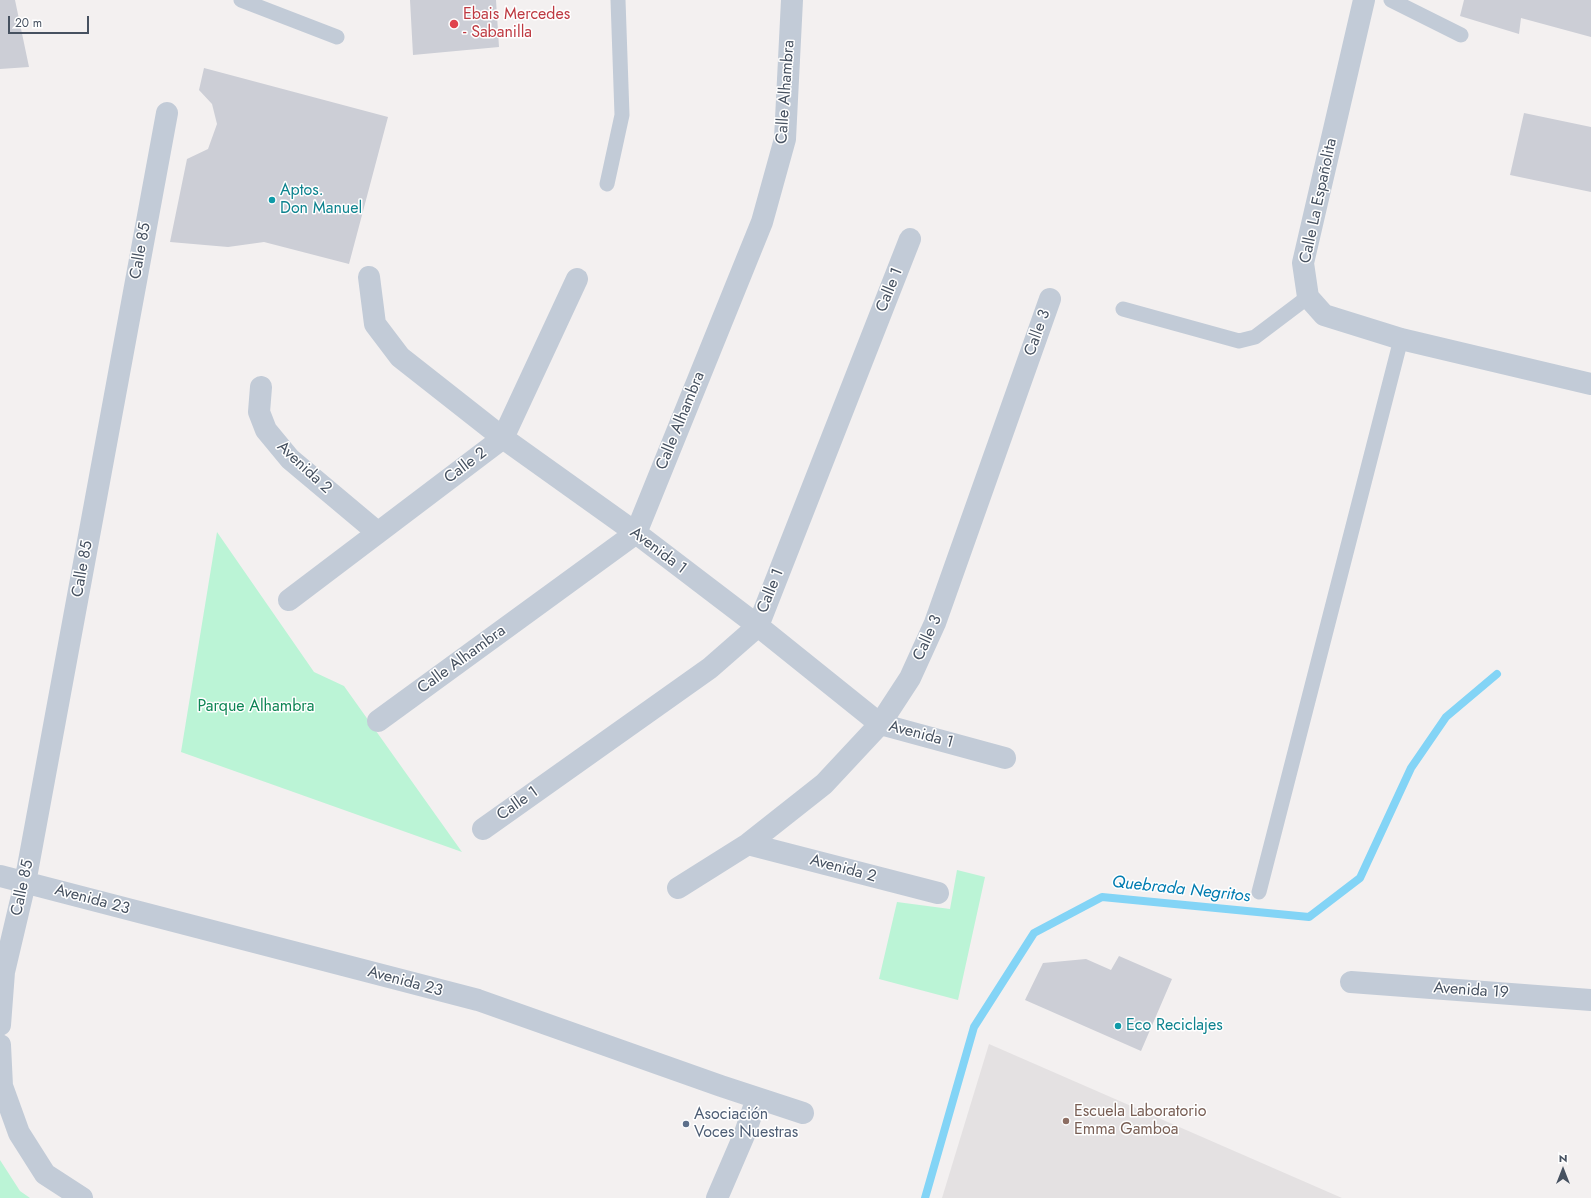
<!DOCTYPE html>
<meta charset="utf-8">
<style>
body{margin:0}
#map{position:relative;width:1591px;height:1198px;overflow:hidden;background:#f3f0f0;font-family:Jost,sans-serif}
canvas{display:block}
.north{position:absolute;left:1543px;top:1150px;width:40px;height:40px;-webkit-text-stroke:3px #fff;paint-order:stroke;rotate:0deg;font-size:11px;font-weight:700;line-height:16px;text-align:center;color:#465160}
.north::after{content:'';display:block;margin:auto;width:14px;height:18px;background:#465160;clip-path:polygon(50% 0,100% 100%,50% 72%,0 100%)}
.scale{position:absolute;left:8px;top:16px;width:81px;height:18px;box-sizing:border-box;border:2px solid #465160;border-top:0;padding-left:5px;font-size:12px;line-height:14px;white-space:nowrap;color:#465160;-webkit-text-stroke:3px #fff;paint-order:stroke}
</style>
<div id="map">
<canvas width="1591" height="1198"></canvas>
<div class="north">N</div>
<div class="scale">20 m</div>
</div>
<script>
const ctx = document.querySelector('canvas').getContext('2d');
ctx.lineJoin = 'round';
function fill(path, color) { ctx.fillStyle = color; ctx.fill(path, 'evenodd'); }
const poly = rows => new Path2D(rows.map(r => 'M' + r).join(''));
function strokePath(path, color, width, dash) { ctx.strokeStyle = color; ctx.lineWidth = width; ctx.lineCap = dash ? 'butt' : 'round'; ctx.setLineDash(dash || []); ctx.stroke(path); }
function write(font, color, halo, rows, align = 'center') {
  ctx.font = font + ' Jost,sans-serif'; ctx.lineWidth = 3; ctx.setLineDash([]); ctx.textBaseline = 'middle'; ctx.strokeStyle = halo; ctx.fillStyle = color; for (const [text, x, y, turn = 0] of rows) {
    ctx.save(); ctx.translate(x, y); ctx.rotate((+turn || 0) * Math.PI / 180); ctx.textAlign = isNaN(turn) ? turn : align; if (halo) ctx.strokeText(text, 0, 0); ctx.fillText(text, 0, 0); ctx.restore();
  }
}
fill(poly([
 [989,1044,1342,1198,942,1198]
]), '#e4e1e2');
fill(poly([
 [217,532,314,672,344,686,462,852,181,752],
 [957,870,985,877,958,1000,879,979,897,902,950,909],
 [0,1160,20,1191,30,1198,0,1198]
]), '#bbf4d6');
strokePath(poly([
 [925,1198,974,1027,1034,933,1102,897,1309,917,1360,878,1411,768,1446,717,1497,674]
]), '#83d4f6', 8);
fill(poly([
 [0,0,15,0,29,67,0,69],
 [410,0,496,0,499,47,413,55],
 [1464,0,1591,0,1591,37,1521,18,1519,34,1460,16],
 [204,68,388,117,349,264,264,242,228,247,170,242,187,159,208,149,217,124,212,104,199,90],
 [1524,113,1591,127,1591,192,1510,175],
 [1119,956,1172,979,1141,1051,1025,1000,1043,963,1086,959,1111,970]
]), '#ccced6');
strokePath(poly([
 [241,0,337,37],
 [1391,0,1461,35],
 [607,184,622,115,618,0],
 [1123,309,1239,341,1255,337,1308,297],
 [1259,892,1401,339]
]), '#c2cbd7', 15);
strokePath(poly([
 [1364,0,1303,263,1308,297,1324,315,1401,339,1591,384],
 [369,277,375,324,400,357,503,438,636,533,758,626,880,724,1005,758],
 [261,387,259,412,266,430,290,459,377,532],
 [289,600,503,438,577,279],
 [378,721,636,533,762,222,785,139,792,0],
 [483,829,710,668,758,626,910,239],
 [748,844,938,893],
 [0,876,478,1000,721,1086,803,1113],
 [678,888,748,844,824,784,880,724,910,678,935,623,1050,299],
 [1351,982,1591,1000],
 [0,1025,4,972,25,883,167,113],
 [0,1045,2,1086,19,1133,45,1174,82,1198],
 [717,1198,745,1133,757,1098]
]), '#c2cbd7', 22);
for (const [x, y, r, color] of [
 [454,24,5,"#e0444e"],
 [272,200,4,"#0f9aa8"],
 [1118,1026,4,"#0f9aa8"],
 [1066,1121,4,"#8d6e63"],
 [686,1124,4,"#5c6f8a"]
]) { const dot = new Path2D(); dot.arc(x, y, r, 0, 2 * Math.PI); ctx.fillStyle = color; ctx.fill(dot); strokePath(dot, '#fff', 1.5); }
write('16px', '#be3a42', '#fff', [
 ["Ebais Mercedes",463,15],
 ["- Sabanilla",463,33]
], 'left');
write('16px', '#465160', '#fff', [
 ["Calle Alhambra",786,92,-86],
 ["Calle La Españolita",1319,201,-78],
 ["Calle 85",141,251,-80],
 ["Calle 1",890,290,-68],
 ["Calle 3",1038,333,-70],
 ["Calle Alhambra",681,421,-68],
 ["Calle 2",466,466,-37],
 ["Avenida 2",304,468,43],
 ["Avenida 1",658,551,37],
 ["Calle 85",83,569,-80],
 ["Calle 1",771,591,-68],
 ["Calle 3",928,638,-66],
 ["Calle Alhambra",462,660,-36],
 ["Avenida 1",921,735,15],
 ["Calle 1",518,804,-35],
 ["Avenida 2",843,869,15],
 ["Calle 85",23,888,-78],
 ["Avenida 23",92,900,15],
 ["Avenida 23",405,982,15],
 ["Avenida 19",1471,991,4]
]);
write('16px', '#0d838f', '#fff', [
 ["Aptos.",280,191],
 ["Don Manuel",280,209],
 ["Eco Reciclajes",1126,1026]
], 'left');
write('16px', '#0d8554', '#fff', [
 ["Parque Alhambra",256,707]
]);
write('16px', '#785e54', '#fff', [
 ["Escuela Laboratorio",1074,1112],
 ["Emma Gamboa",1074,1130]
], 'left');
write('16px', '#4e5e75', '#fff', [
 ["Asociación",694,1115],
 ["Voces Nuestras",694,1133]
], 'left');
write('italic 17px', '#017cb1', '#fff', [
 ["Quebrada Negritos",1181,890,6]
]);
</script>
